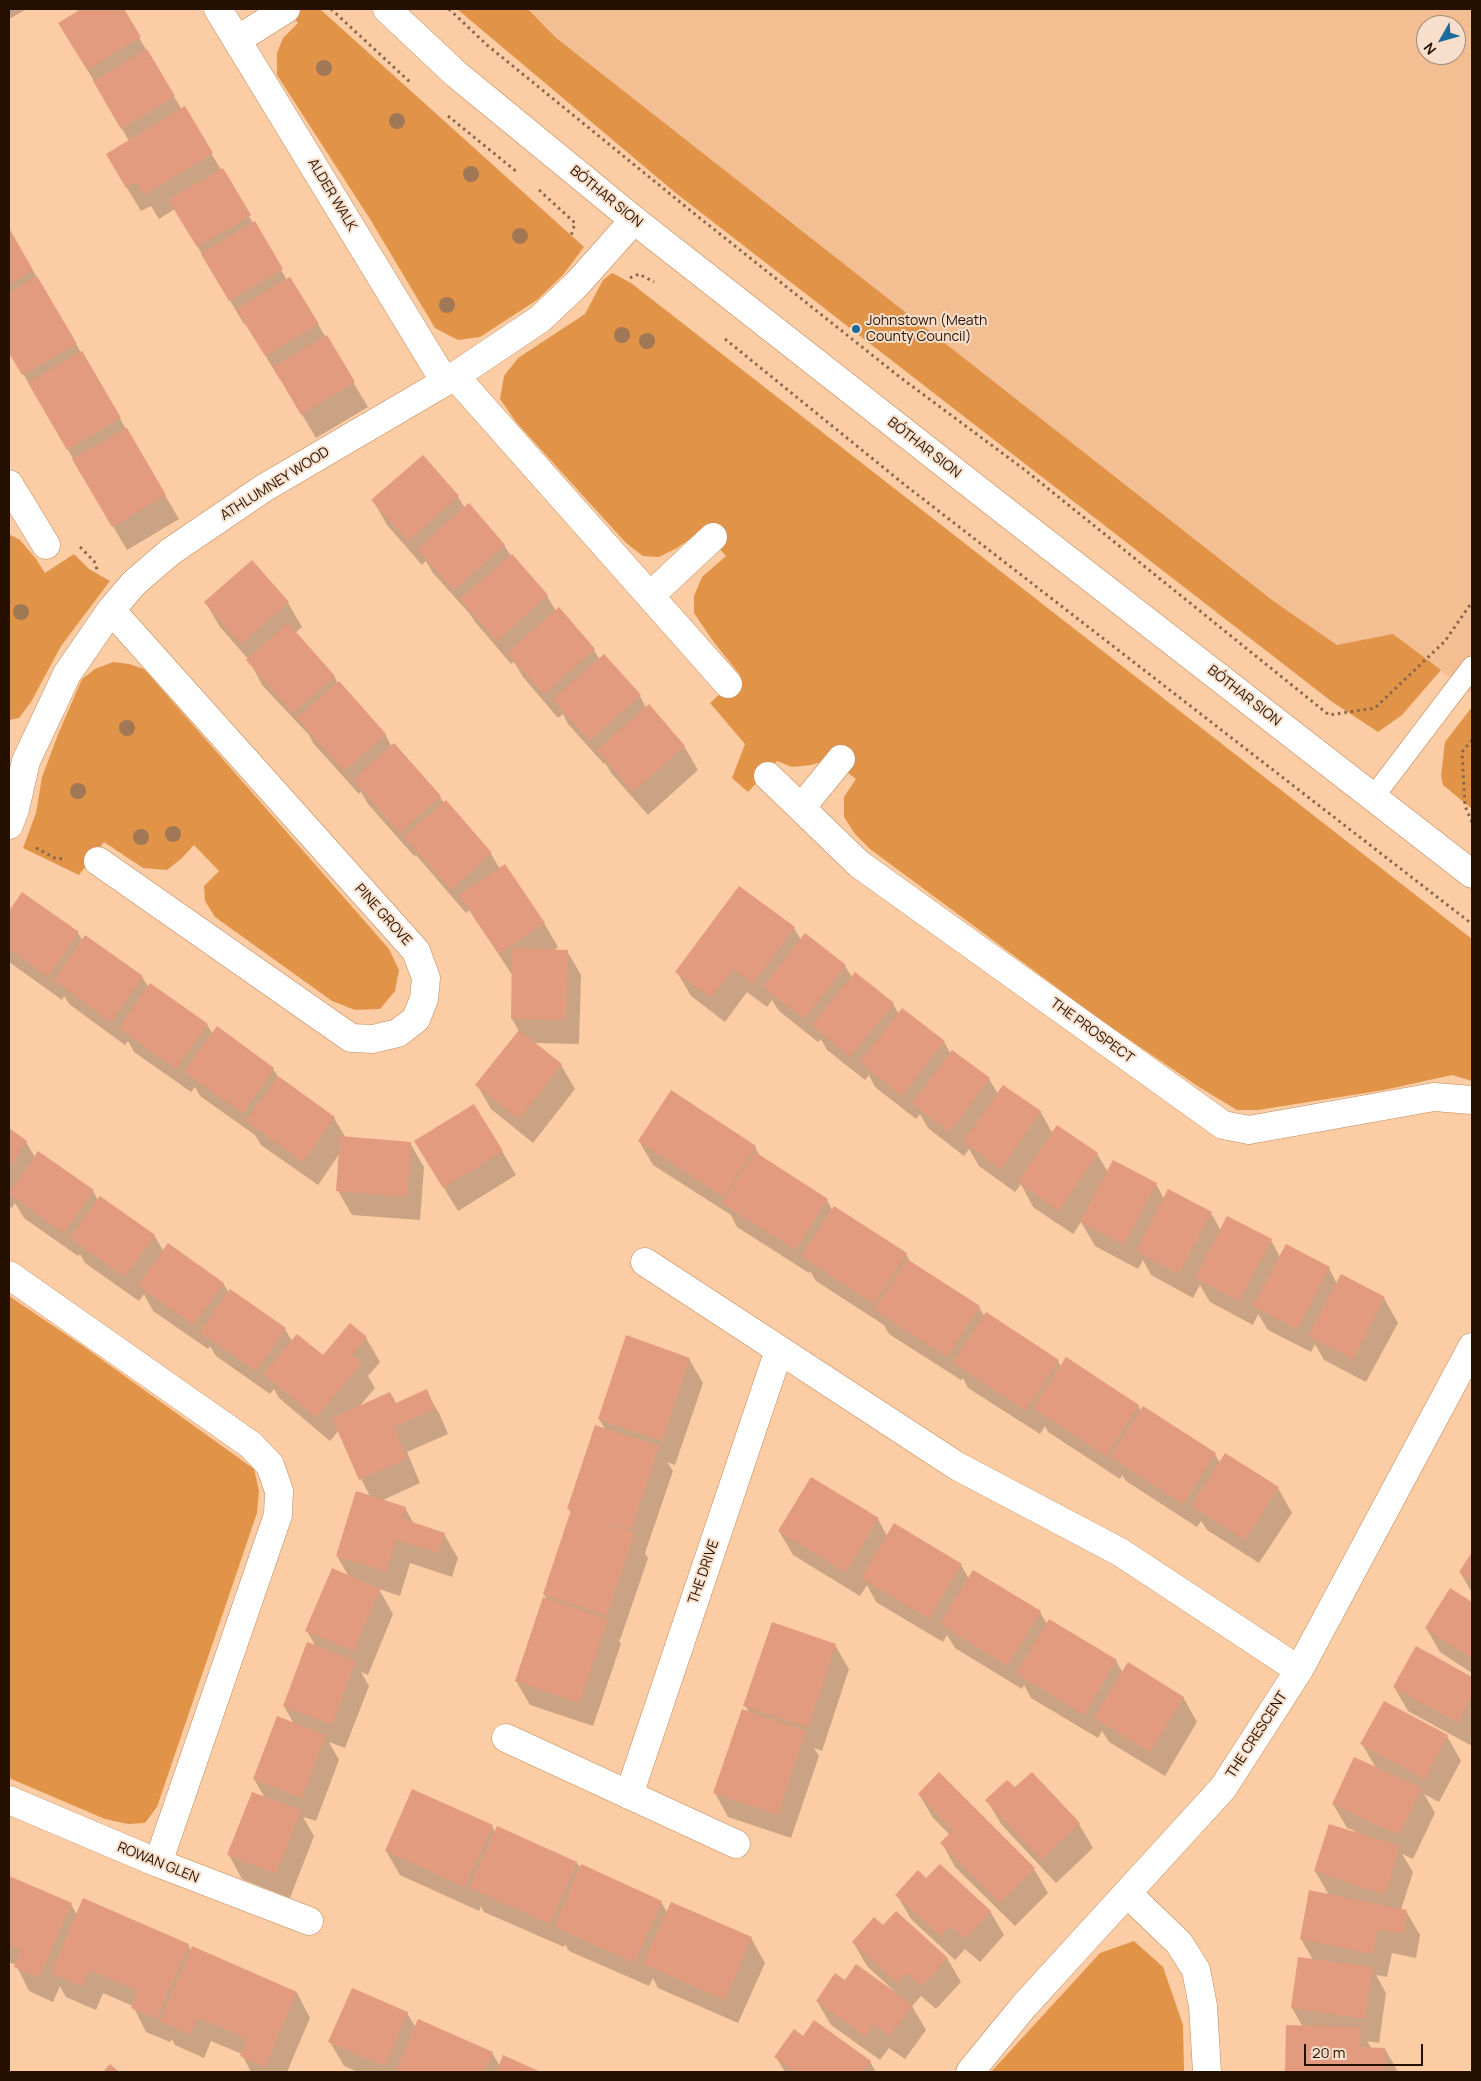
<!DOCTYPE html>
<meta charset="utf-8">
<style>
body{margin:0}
#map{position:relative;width:1481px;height:2081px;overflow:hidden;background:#fccca4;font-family:Manrope,sans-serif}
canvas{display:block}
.frame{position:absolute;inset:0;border:10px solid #251000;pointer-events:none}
.north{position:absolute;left:1416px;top:15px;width:50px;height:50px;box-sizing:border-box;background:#f7dfcb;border:1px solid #a38c7a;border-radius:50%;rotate:232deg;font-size:14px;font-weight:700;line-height:20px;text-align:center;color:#251000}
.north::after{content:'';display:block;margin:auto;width:18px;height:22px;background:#1a6a9c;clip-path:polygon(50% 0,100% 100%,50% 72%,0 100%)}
.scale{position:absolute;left:1304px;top:2044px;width:119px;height:22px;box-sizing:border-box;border:2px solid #251000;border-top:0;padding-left:6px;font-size:15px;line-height:18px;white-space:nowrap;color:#251000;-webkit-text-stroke:4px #f7dfcb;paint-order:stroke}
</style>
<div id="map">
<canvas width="1481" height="2081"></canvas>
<div class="frame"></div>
<div class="north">N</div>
<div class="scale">20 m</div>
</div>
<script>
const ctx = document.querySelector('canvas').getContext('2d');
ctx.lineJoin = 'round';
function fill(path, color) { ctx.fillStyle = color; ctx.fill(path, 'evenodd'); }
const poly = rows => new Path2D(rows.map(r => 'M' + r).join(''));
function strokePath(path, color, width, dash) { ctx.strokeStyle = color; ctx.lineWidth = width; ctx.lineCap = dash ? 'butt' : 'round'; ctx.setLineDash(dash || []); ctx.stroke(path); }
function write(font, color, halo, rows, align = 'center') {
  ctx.font = font + ' Manrope,sans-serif'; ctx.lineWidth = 4; ctx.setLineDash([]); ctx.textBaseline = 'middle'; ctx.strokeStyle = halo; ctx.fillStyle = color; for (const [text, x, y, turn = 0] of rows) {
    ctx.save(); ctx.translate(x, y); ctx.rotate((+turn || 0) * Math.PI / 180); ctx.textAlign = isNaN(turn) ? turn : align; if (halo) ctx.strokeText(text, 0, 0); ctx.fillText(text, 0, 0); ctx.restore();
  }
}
fill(poly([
 [528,9,1472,9,1472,694,1393,634,1337,645,1272,600,555,37],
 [1426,25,1456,25,1456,55,1426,55]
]), '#f2be92');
fill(poly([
 [287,9,320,9,584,247,563,275,537,300,480,337,458,340,435,328,370,219,277,75,277,53,283,38,298,23],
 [457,9,528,9,555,37,1272,600,1337,645,1393,634,1441,670,1402,715,1378,732,1331,701,677,194],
 [612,273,631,283,1472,939,1472,1081,1452,1075,1384,1090,1258,1110,1237,1110,1199,1087,1102,1021,870,849,855,834,844,817,844,797,856,779,830,759,811,765,792,767,777,761,748,792,732,778,745,744,710,703,740,675,713,641,694,613,694,596,702,577,726,556,703,530,677,548,659,557,643,556,626,543,516,422,500,399,504,376,518,358,585,314,603,280],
 [9,534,20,540,36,559,45,573,74,554,89,569,110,581,61,646,31,702,19,718,9,720],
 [113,662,129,664,144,669,389,949,399,970,395,991,380,1009,355,1010,332,1001,215,917,205,901,204,886,219,871,194,845,181,859,167,870,143,868,104,842,79,875,23,848,36,813,42,777,59,732,82,679,95,669],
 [1472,707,1472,809,1443,785,1441,776,1445,742],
 [9,1296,83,1346,254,1469,259,1491,257,1513,157,1807,145,1823,128,1824,105,1819,9,1778],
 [1134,1941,1163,1967,1183,2025,1184,2072,991,2072,1100,1953]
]), '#e19348');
fill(poly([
 [9,9,27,9,9,19],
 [84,9,122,9,182,110,184,108,287,280,290,278,368,407,316,438,281,379,280,380,246,323,244,324,175,209,159,219,151,206,141,211,121,178,129,141,60,23],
 [9,230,179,519,127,550,9,350],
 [423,456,458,497,465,508,504,545,511,556,547,596,556,611,594,650,600,660,640,696,646,708,684,746,698,770,648,815,612,774,605,763,604,764,568,724,563,714,558,718,523,677,514,662,511,664,476,623,469,613,433,573,426,561,422,565,387,525,373,500],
 [252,562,288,603,302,627,295,633,334,676,338,684,385,734,392,747,440,797,444,803,446,802,491,854,500,869,544,923,558,947,553,951,567,951,581,975,579,1044,534,1043,561,1065,575,1089,533,1143,491,1109,477,1085,519,1031,512,1019,513,976,469,910,466,913,416,855,414,856,368,804,361,792,359,794,313,743,309,735,262,685,249,660,220,627,206,603],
 [740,887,794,928,801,940,845,966,852,977,893,1004,899,1014,944,1042,951,1054,989,1079,998,1094,1040,1111,1053,1134,1097,1154,1108,1172,1156,1184,1164,1199,1211,1213,1221,1231,1271,1240,1280,1257,1329,1268,1337,1284,1384,1298,1398,1323,1366,1382,1324,1360,1315,1344,1311,1352,1268,1330,1258,1314,1253,1325,1210,1302,1200,1285,1193,1298,1151,1275,1143,1260,1138,1269,1095,1246,1081,1222,1073,1234,1033,1207,1021,1184,1015,1192,979,1166,969,1149,964,1156,928,1128,920,1114,916,1119,875,1087,869,1075,865,1080,827,1050,821,1039,818,1042,779,1011,772,1000,767,1007,747,992,725,1022,691,996,677,972],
 [22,894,78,933,83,941,142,977,149,988,151,985,207,1025,213,1034,217,1028,273,1069,279,1078,334,1118,346,1138,410,1143,424,1167,420,1220,352,1215,338,1191,340,1153,318,1185,261,1145,255,1135,200,1096,195,1087,191,1092,134,1052,128,1041,125,1045,69,1004,64,996,62,1000,9,962,9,913],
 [671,1092,755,1147,761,1158,827,1200,832,1210,906,1254,911,1263,979,1307,985,1317,1058,1361,1061,1367,1138,1405,1141,1411,1144,1408,1215,1454,1220,1463,1278,1488,1292,1513,1259,1563,1207,1530,1201,1521,1197,1527,1126,1481,1122,1475,1120,1479,1048,1432,1045,1426,1040,1434,968,1388,963,1378,961,1380,889,1334,884,1325,816,1281,810,1271,809,1273,737,1227,731,1215,653,1165,639,1141],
 [9,1130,26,1142,35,1157,93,1191,98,1200,154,1235,164,1252,223,1283,229,1293,285,1329,292,1341,323,1357,366,1338,380,1362,368,1376,375,1388,358,1408,396,1404,426,1391,440,1415,448,1434,407,1452,420,1483,381,1501,405,1508,414,1524,444,1534,458,1558,452,1577,410,1563,400,1596,379,1589,393,1614,368,1675,361,1672,369,1686,345,1748,329,1742,339,1760,316,1821,303,1817,314,1836,290,1898,242,1879,229,1855,265,1798,254,1779,294,1724,284,1706,316,1647,307,1631,349,1577,337,1556,371,1498,361,1479,339,1430,330,1441,279,1398,274,1389,270,1394,216,1356,210,1346,208,1349,153,1311,144,1294,139,1301,85,1263,80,1254,78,1256,24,1218,15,1203,12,1208,9,1206],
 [502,1151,516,1175,458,1211,430,1165],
 [689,1359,703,1383,675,1465,667,1462,673,1471,645,1553,648,1558,620,1640,618,1639,621,1644,593,1726,530,1705,516,1681,547,1600,544,1594,571,1513,568,1508,605,1429,599,1419],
 [878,1519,887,1536,961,1565,969,1579,1040,1612,1047,1624,1116,1661,1123,1673,1183,1697,1197,1722,1165,1776,1109,1742,1102,1731,1098,1738,1031,1698,1024,1685,1022,1689,955,1648,947,1635,943,1642,876,1602,867,1585,860,1596,793,1555,779,1531],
 [1472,1555,1472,1593,1460,1572],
 [1450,1590,1472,1604,1472,1673,1440,1652,1426,1628],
 [835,1645,849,1669,822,1751,814,1748,819,1756,791,1838,728,1817,715,1793,749,1713,745,1705],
 [1416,1647,1472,1678,1472,1746,1408,1711,1394,1687],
 [1447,1736,1461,1761,1439,1802,1424,1794,1435,1813,1413,1859,1402,1854,1413,1872,1401,1910,1406,1911,1420,1935,1416,1958,1392,1953,1387,1977,1376,1975,1386,1993,1379,2043,1367,2041,1372,2049,1385,2049,1398,2072,1287,2072,1288,2026,1303,2027,1292,2008,1313,1960,1301,1939,1329,1895,1315,1871,1355,1831,1347,1828,1333,1804,1376,1768,1362,1744],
 [939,1774,1034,1869,1048,1893,1015,1926,955,1867,942,1843,950,1835,933,1818,919,1794],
 [1015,1789,1079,1824,1093,1848,1056,1883,1001,1824,987,1800],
 [492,1826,495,1832,577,1863,581,1869,661,1902,667,1912,751,1938,765,1963,738,2023,658,1988,653,1978,649,1986,569,1951,565,1944,564,1947,484,1912,481,1906,479,1911,400,1875,386,1851],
 [9,1877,71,1904,77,1915,188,1945,191,1951,193,1948,297,1993,310,2018,287,2072,251,2072,242,2054,211,2041,204,2058,175,2045,172,2039,170,2042,146,2032,133,2006,103,1993,96,2010,66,1997,60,1986,53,2002,29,1991,16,1965,9,1962],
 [926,1880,990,1911,1004,1935,980,1962,965,1949,955,1960,911,1919,897,1895],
 [883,1927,947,1958,961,1982,936,2009,921,1996,912,2006,926,2030,905,2059,889,2048,880,2060,831,2025,817,2001,845,1982,894,1993,895,1992,867,1966,853,1942],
 [407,2013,416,2028,492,2053,500,2066,504,2057,538,2072,358,2072,344,2066,330,2042],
 [804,2038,870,2062,876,2072,785,2072,776,2057]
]), '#0003');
fill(poly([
 [81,9,124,9,141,37,87,70,58,23],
 [147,49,175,96,121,129,93,81],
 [185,106,213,153,144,195,136,182,126,188,106,154],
 [223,168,251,215,197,247,168,200],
 [255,221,283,269,229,301,201,254],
 [9,228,33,270,9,284],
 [37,276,77,344,22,375,9,353,9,293],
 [290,277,319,324,265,356,236,309],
 [327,335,355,382,301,415,273,367],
 [82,351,121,418,67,450,28,383],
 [127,428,166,495,112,527,72,459],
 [423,455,459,496,408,541,371,500],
 [469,503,505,545,454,590,417,549],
 [512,554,548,595,497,641,460,599],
 [252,560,289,602,241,644,204,602],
 [559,607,595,649,544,694,507,653],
 [288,623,335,676,293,713,246,660],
 [604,654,641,695,589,741,553,699],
 [339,681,386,734,344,771,297,718],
 [649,704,685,746,633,792,597,750],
 [394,743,441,796,400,833,353,780],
 [446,800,492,853,451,890,404,837],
 [505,864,545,923,499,954,459,895],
 [739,886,795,927,753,984,733,969,711,998,675,972],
 [22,892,79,932,48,977,9,949,9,911],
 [805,933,846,965,804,1019,763,987],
 [85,935,143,976,111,1022,54,980],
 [512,948,568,950,566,1020,511,1019],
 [855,972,894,1003,850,1057,812,1025],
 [150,983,208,1024,176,1069,119,1028],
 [902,1008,945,1041,902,1096,860,1062],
 [217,1026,274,1068,243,1113,184,1072],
 [519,1030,562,1064,519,1119,475,1085],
 [952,1050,990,1078,950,1132,912,1104],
 [278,1076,335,1117,303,1162,246,1121],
 [1003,1085,1041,1111,1001,1169,963,1142],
 [671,1090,756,1146,724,1197,638,1141],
 [474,1104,503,1151,443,1188,414,1141],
 [1057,1125,1098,1153,1059,1211,1018,1182],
 [9,1128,27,1141,9,1168],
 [340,1136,411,1142,407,1197,336,1191],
 [38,1151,94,1190,64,1233,9,1194],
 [755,1152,828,1199,795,1250,722,1203],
 [1113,1160,1157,1183,1124,1245,1080,1222],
 [1168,1189,1212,1212,1179,1274,1136,1251],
 [100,1196,155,1235,125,1277,70,1238],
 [834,1206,907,1253,874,1304,801,1256],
 [1227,1216,1272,1239,1239,1301,1195,1278],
 [168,1243,224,1283,194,1325,138,1286],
 [1286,1244,1330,1267,1297,1329,1253,1306],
 [907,1259,980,1306,947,1357,874,1310],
 [1341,1274,1385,1297,1353,1359,1308,1336],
 [230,1289,286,1328,256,1371,200,1332],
 [986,1312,1059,1360,1026,1411,953,1363],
 [350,1323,367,1337,352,1355,362,1363,316,1417,263,1374,297,1334,323,1355],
 [626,1335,690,1358,662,1441,598,1419],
 [1066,1357,1139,1405,1106,1456,1033,1408],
 [427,1389,435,1409,394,1427,407,1459,359,1480,332,1418,390,1392,396,1403],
 [1143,1406,1216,1453,1183,1504,1110,1457],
 [595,1425,659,1446,631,1530,586,1516,635,1533,607,1616,543,1594,571,1510,567,1509],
 [1225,1453,1279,1487,1245,1540,1191,1506],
 [811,1477,879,1518,846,1573,778,1531],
 [356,1491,406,1507,403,1519,445,1533,439,1553,396,1540,386,1572,336,1556],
 [894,1523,962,1564,929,1619,861,1578],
 [1472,1552,1472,1581,1459,1572],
 [332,1568,380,1589,354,1651,305,1631],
 [973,1570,1041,1611,1008,1666,940,1624],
 [1450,1588,1472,1602,1472,1659,1425,1628],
 [543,1597,608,1619,579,1703,515,1681],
 [1049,1619,1117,1660,1084,1715,1016,1673],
 [772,1622,836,1644,808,1727,743,1706],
 [307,1642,356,1661,332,1725,283,1706],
 [1416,1646,1472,1677,1472,1696,1458,1723,1393,1687],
 [1128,1662,1184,1697,1150,1752,1094,1718],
 [1384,1701,1448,1735,1425,1779,1360,1744],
 [742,1709,806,1731,778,1815,713,1793],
 [277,1716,326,1735,302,1798,253,1779],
 [1354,1757,1422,1788,1399,1835,1332,1804],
 [939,1772,1035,1868,1000,1903,940,1843,953,1830,918,1794],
 [1032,1772,1080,1823,1041,1860,985,1800,1007,1780,1015,1787],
 [412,1789,493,1825,465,1887,385,1851],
 [252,1792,301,1810,276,1874,227,1855],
 [1329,1824,1400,1846,1385,1895,1314,1871],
 [497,1826,577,1862,550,1924,469,1888],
 [581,1864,662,1901,635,1963,554,1927],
 [940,1864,991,1911,966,1939,950,1926,940,1936,895,1895,918,1870,926,1878],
 [9,1876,72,1903,39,1978,14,1967,21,1950,9,1945],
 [1309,1890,1407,1910,1403,1934,1378,1929,1373,1954,1300,1939],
 [83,1898,189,1944,157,2019,131,2008,138,1991,111,1979,89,1970,82,1986,51,1973],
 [671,1902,752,1937,725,2000,643,1964],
 [896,1911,948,1958,922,1986,907,1973,897,1983,852,1942,874,1917,883,1925],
 [192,1946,297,1992,265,2067,240,2056,247,2039,220,2027,198,2018,191,2035,160,2021],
 [1298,1957,1373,1967,1365,2019,1291,2008],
 [856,1964,913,2005,890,2036,874,2024,866,2037,816,2001,835,1973,845,1980],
 [352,1988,408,2012,385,2066,328,2042],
 [418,2019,493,2052,484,2072,395,2072],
 [814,2020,871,2061,863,2072,796,2072,774,2057,794,2029,803,2036],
 [1286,2025,1361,2027,1360,2047,1385,2048,1385,2072,1285,2072],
 [503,2055,541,2072,496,2072],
 [110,2064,119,2072,103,2072]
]), '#e29b7f');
const lane = poly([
 [1374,796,1472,667]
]);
const street = poly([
 [218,9,445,382],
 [237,40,286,9],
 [455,376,728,684],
 [9,484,46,545],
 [650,596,713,537],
 [768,776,859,864,1223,1125,1249,1130,1434,1097,1472,1100],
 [801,808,841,759],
 [9,825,15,809,26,761,67,674,111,610,134,583,170,552,264,488,455,376,540,319,577,284,634,220],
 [98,861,351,1038,373,1039,398,1033,416,1019,424,999,426,978,416,951,111,610],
 [645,1262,957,1466,1120,1552,1299,1670],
 [9,1275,251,1445,270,1465,279,1491,278,1515,158,1863],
 [506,1738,736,1844],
 [629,1795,779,1350],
 [9,1800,158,1863,309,1921],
 [1127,1893,1179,1943,1196,1970,1203,2006,1207,2072],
 [970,2072,1024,2006,1223,1788,1299,1670,1472,1347]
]);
const secondary = poly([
 [387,9,456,74,634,220,1001,508,1472,874]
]);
strokePath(lane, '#c18a58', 22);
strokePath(street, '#c18a58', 29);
strokePath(secondary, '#c18a58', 29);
strokePath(poly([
 [331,9,412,84],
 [449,9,487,45,691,211,901,378,1025,470,1329,715,1375,708,1445,641,1472,602],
 [448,116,517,172],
 [539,190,575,223,571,236],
 [630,278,639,274,654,282],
 [725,339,905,485,1472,924],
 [80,547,94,561,98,572],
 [1472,740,1462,752,1465,806,1472,822],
 [36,848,55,858,64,859]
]), '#88664b', 3, [2.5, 4]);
strokePath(lane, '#fff', 21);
strokePath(street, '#fff', 28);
strokePath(secondary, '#fff', 28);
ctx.fillStyle = '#a07855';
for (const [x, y] of [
 [324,68],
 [397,121],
 [471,174],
 [520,236],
 [447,305],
 [622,335],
 [647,341],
 [21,612],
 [127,728],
 [78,791],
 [173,834],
 [141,837]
]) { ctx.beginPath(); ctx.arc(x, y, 8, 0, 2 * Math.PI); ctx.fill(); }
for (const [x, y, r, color] of [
 [856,329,5,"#1a6a9c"]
]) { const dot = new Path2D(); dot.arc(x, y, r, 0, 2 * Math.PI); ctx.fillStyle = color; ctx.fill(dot); strokePath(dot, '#f7dfcb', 2); }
write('14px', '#251000', '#f7dfcb', [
 ["ALDER WALK",332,195,59],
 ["BÓTHAR SION",606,197,39],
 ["BÓTHAR SION",924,448,38],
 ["ATHLUMNEY WOOD",275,484,-32],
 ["BÓTHAR SION",1244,696,38],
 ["PINE GROVE",383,915,48],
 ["THE PROSPECT",1092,1031,36],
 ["THE DRIVE",704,1572,-71],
 ["THE CRESCENT",1257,1735,-57],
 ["ROWAN GLEN",158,1863,22]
]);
write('14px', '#251000', '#f7dfcb', [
 ["Johnstown (Meath",866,321],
 ["County Council)",866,337]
], 'left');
</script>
